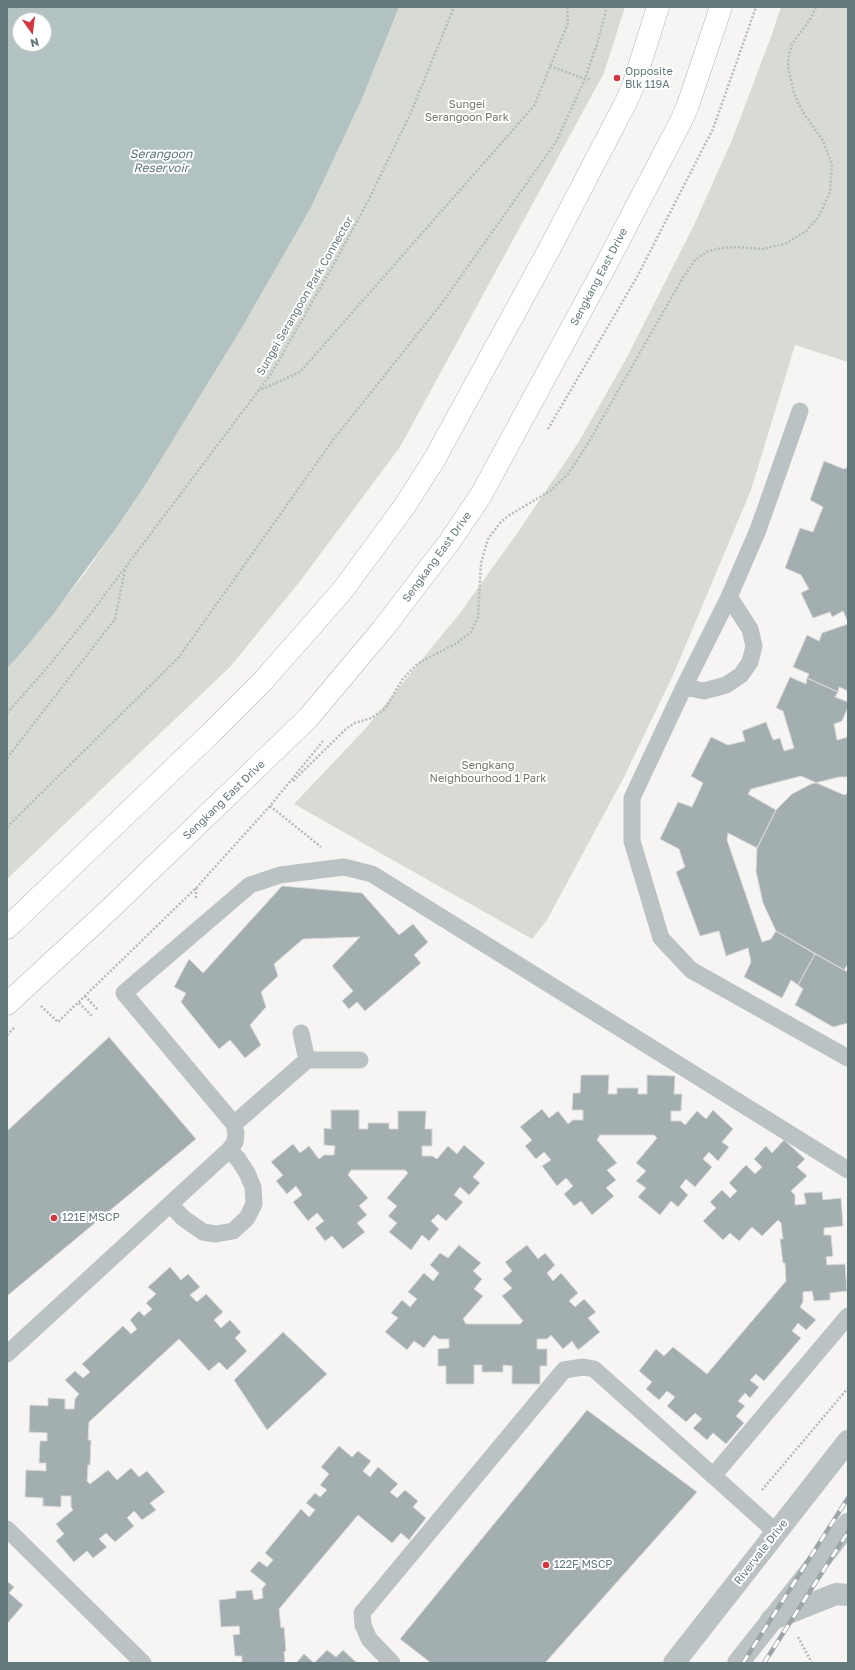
<!DOCTYPE html>
<style>
body{margin:0}
#map{position:relative;width:855px;height:1670px;overflow:hidden;background:#f6f5f3;font-family:"Golos Text",sans-serif}
canvas{display:block}
.frame{position:absolute;inset:0;border:8px solid #64797c;pointer-events:none}
.north{position:absolute;left:12px;top:12px;width:40px;height:40px;box-sizing:border-box;background:#fff;border:1px solid #c1c9cb;border-radius:50%;rotate:166deg;font-size:11px;font-weight:700;line-height:16px;text-align:center;color:#64797c}
.north::after{content:'';display:block;margin:auto;width:14px;height:18px;background:#d3363f;clip-path:polygon(50% 0,100% 100%,50% 72%,0 100%)}
</style>
<div id="map">
<canvas width="855" height="1670"></canvas>
<div class="frame"></div>
<div class="north">N</div>
</div>
<script>
const ctx = document.querySelector('canvas').getContext('2d');
ctx.lineJoin = 'round';
function fill(path, color) { ctx.fillStyle = color; ctx.fill(path, 'evenodd'); }
const poly = rows => new Path2D(rows.map(r => 'M' + r).join(''));
function strokePath(path, color, width, dash) { ctx.strokeStyle = color; ctx.lineWidth = width; ctx.lineCap = dash ? 'butt' : 'round'; ctx.setLineDash(dash || []); ctx.stroke(path); }
function write(font, color, halo, rows, align = 'center') {
  ctx.font = font + ' "Golos Text",sans-serif'; ctx.lineWidth = 4; ctx.setLineDash([]); ctx.textBaseline = 'middle'; ctx.strokeStyle = halo; ctx.fillStyle = color; for (const [text, x, y, turn = 0] of rows) {
    ctx.save(); ctx.translate(x, y); ctx.rotate((+turn || 0) * Math.PI / 180); ctx.textAlign = isNaN(turn) ? turn : align; if (halo) ctx.strokeText(text, 0, 0); ctx.fillText(text, 0, 0); ctx.restore();
  }
}
fill(poly([
 [399,7,625,7,604,73,400,447,301,580,230,667,7,879,7,668,23,651,85,573,142,490,364,94],
 [781,7,848,7,848,362,795,345,751,490,674,673,623,779,547,920,532,939,294,804,365,729,460,613,518,532,578,443,626,359,693,227,732,140,772,34]
]), '#d8dbd3');
fill(poly([
 [7,7,399,7,364,94,311,207,241,329,142,490,114,531,54,613,23,651,7,668],
 [20,20,44,20,44,44,20,44]
]), '#b2c2c2');
const building = poly([
 [824,461,844,469,848,467,848,622,843,611,832,617,830,612,813,618,801,593,809,589,801,575,785,568,800,528,813,532,823,507,810,500,824,461],
 [848,624,848,691,839,687,838,692,807,678,809,674,793,667,807,635,819,641,822,633,848,624],
 [790,677,806,684,807,678,838,692,835,697,848,702,848,707,842,721,834,724,837,740,848,737,848,793,844,795,801,776,751,789,748,794,776,810,757,848,728,833,727,840,762,942,771,939,776,931,815,954,798,985,791,980,782,998,744,977,751,962,748,948,726,956,719,931,700,936,676,872,685,867,679,849,660,839,678,802,692,807,703,783,691,776,711,737,728,745,745,741,742,731,766,722,773,740,780,738,784,751,794,748,783,711,776,708,790,677],
 [839,777,848,777,848,964,844,970,776,931,763,903,756,871,757,848,776,810,792,794,811,784,839,777],
 [282,886,362,893,399,935,413,924,428,942,414,955,421,963,365,1011,357,1002,349,1009,342,1001,353,991,332,966,360,937,303,939,274,964,278,976,261,992,266,1007,250,1025,261,1045,245,1058,230,1040,219,1049,181,1002,186,993,174,987,189,959,203,973,282,886],
 [815,954,848,972,848,1023,833,1027,795,1005,803,989,798,985,815,954],
 [109,1037,196,1139,7,1296,7,1131,109,1037],
 [581,1075,609,1075,608,1094,617,1094,617,1088,638,1088,638,1094,647,1094,647,1075,675,1076,674,1094,682,1094,681,1111,671,1111,671,1121,681,1121,685,1125,697,1111,706,1119,713,1110,733,1129,722,1142,729,1147,718,1161,709,1152,703,1159,712,1167,695,1187,686,1179,680,1187,688,1195,678,1207,671,1201,660,1215,638,1197,646,1188,636,1181,646,1171,636,1163,657,1138,654,1135,600,1135,597,1140,617,1163,607,1170,616,1180,606,1188,614,1196,592,1215,581,1201,574,1206,564,1194,573,1186,566,1178,557,1186,542,1166,551,1160,544,1152,536,1159,525,1146,532,1140,520,1127,542,1109,549,1118,558,1111,568,1124,573,1120,583,1120,583,1110,572,1110,573,1093,580,1093,581,1075],
 [331,1110,359,1110,359,1129,368,1129,368,1123,389,1123,389,1129,398,1129,398,1111,426,1111,425,1129,432,1129,432,1146,422,1146,422,1156,432,1156,437,1159,448,1146,457,1154,464,1145,485,1163,473,1177,480,1183,469,1195,460,1187,454,1195,463,1202,446,1221,438,1214,431,1221,439,1229,429,1241,422,1235,411,1250,389,1232,397,1223,388,1216,397,1206,387,1198,408,1173,405,1170,351,1170,348,1175,368,1198,359,1206,367,1215,357,1223,365,1232,343,1249,332,1236,325,1241,315,1228,324,1221,317,1213,308,1221,293,1202,302,1195,296,1186,287,1194,276,1181,283,1175,271,1162,293,1144,300,1153,309,1146,319,1159,324,1155,334,1155,335,1146,324,1145,324,1128,331,1129,331,1110],
 [784,1140,805,1159,797,1167,807,1176,791,1191,795,1195,795,1205,806,1204,804,1193,822,1192,823,1200,841,1198,843,1226,824,1228,824,1235,831,1235,833,1256,826,1257,827,1265,845,1264,847,1291,830,1293,830,1300,814,1301,812,1291,803,1292,803,1302,800,1307,816,1320,806,1330,798,1323,792,1331,801,1338,764,1381,756,1374,750,1380,759,1387,750,1398,745,1393,738,1401,745,1406,736,1416,744,1423,726,1444,713,1433,707,1440,693,1428,702,1419,695,1413,686,1422,667,1406,675,1397,667,1391,659,1400,646,1389,652,1382,639,1371,656,1349,664,1356,673,1347,707,1374,786,1281,785,1263,783,1263,780,1239,783,1239,781,1223,778,1220,762,1236,752,1227,739,1241,730,1233,723,1240,703,1221,716,1208,710,1202,722,1190,730,1198,737,1191,729,1183,746,1165,755,1174,762,1167,754,1159,766,1146,772,1153,784,1140],
 [459,1245,481,1263,473,1271,482,1279,474,1289,483,1296,463,1319,466,1324,520,1324,523,1321,502,1296,512,1288,503,1279,512,1271,505,1262,527,1245,538,1259,545,1253,555,1265,547,1273,553,1281,561,1273,578,1293,569,1301,575,1307,584,1299,596,1312,588,1318,600,1332,578,1350,572,1341,563,1349,551,1335,547,1339,537,1339,537,1349,547,1349,547,1366,540,1366,540,1384,512,1384,512,1366,503,1365,503,1372,482,1372,482,1365,474,1365,474,1384,446,1384,446,1366,438,1366,438,1349,449,1348,449,1339,439,1339,434,1335,424,1348,414,1341,407,1350,385,1332,398,1318,391,1313,402,1300,410,1307,417,1299,408,1292,424,1273,433,1281,439,1273,430,1265,440,1253,448,1258,459,1245],
 [170,1267,181,1280,188,1274,200,1287,190,1295,197,1302,206,1294,223,1312,214,1320,221,1328,230,1320,241,1332,235,1338,247,1351,227,1370,219,1362,209,1371,179,1339,89,1422,88,1440,91,1440,90,1465,88,1465,87,1481,90,1484,108,1470,117,1480,131,1468,139,1477,147,1471,165,1492,150,1503,156,1510,142,1520,134,1511,127,1518,134,1526,115,1542,106,1533,99,1539,107,1547,93,1558,87,1551,74,1562,56,1541,64,1534,56,1524,73,1510,71,1507,71,1496,61,1496,61,1507,43,1506,43,1498,25,1497,26,1470,46,1471,46,1463,39,1463,40,1441,47,1441,47,1433,29,1432,30,1405,48,1406,48,1398,65,1399,65,1409,74,1409,75,1399,79,1394,65,1380,75,1371,83,1378,90,1372,82,1364,123,1326,131,1334,137,1329,130,1320,139,1311,144,1316,152,1309,146,1303,156,1294,148,1287,170,1267],
 [283,1332,327,1374,267,1430,234,1380,283,1332],
 [587,1410,697,1492,545,1663,431,1663,400,1639,587,1410],
 [339,1446,352,1457,358,1451,371,1461,363,1471,370,1477,378,1467,398,1484,390,1492,397,1498,405,1490,418,1501,413,1507,426,1518,409,1540,401,1533,392,1543,358,1515,279,1609,281,1628,284,1627,286,1651,284,1652,285,1663,242,1663,242,1656,235,1656,233,1635,240,1634,239,1626,221,1627,219,1600,236,1598,236,1591,252,1590,254,1600,263,1598,262,1589,266,1584,250,1571,259,1561,267,1567,273,1560,265,1553,301,1509,309,1517,315,1510,306,1503,315,1493,320,1497,327,1490,320,1485,329,1474,321,1467,339,1446],
 [7,1581,14,1587,9,1593,23,1605,7,1624,7,1581],
 [327,1650,336,1657,343,1650,357,1663,314,1663,327,1650],
 [304,1654,314,1663,296,1663,304,1654]
]);
fill(building, '#a3aeb0');
strokePath(building, '#d8d7d6', 1);
const primary = poly([
 [7,928,211,733,263,681,342,591,404,507,434,460,551,246,626,102,633,86,658,7],
 [7,1004,111,908,308,718,382,630,450,541,481,495,608,261,681,121,688,105,721,7]
]);
strokePath(primary, '#afb6b8', 23);
strokePath(poly([
 [550,66,585,79,590,79],
 [258,391,300,372,534,106,568,23,567,7],
 [548,429,637,277,713,129,756,7],
 [7,713,47,668,88,617,271,374,335,262,368,201,409,117,454,7],
 [7,758,115,619,125,570],
 [293,781,347,728,355,723,371,718,385,709,402,680,417,664,457,643,471,632,478,617,481,563,488,539,500,523,508,516,550,491,568,474,587,445,684,276,695,260,708,251,722,248,737,247,763,249,787,243,806,231,819,216,830,192,832,164,822,139,804,114,794,94,788,66,789,54,792,44,811,18,816,7],
 [270,806,321,847],
 [7,827,179,657,333,440,439,307,556,142,585,79,597,44,607,7],
 [196,888,196,900],
 [85,996,98,1010],
 [79,1003,93,1017],
 [41,1006,58,1022,196,888,270,806,323,741],
 [7,1035,14,1028],
 [762,1490,848,1388],
 [798,1637,812,1663]
]), '#b6bbbc', 2.5, [2, 2]);
strokePath(poly([
 [800,411,758,530,729,597,684,687,632,798,632,841,661,938,691,970,848,1058],
 [684,687,704,691,726,685,741,675,750,662,754,646,750,629,729,597],
 [307,1060,360,1060],
 [234,1124,307,1060,301,1033],
 [170,1204,183,1218,203,1232,216,1234,233,1231,247,1218,254,1204,253,1187,247,1173,238,1159,229,1150],
 [7,1354,229,1150,235,1142,236,1133,234,1124,124,993,250,885,280,875,344,867,372,874,848,1170],
 [713,1476,848,1316],
 [7,1529,143,1663],
 [392,1663,369,1639,363,1625,362,1613,564,1370,583,1367,594,1369,776,1532]
]), '#bbc2c3', 17);
strokePath(poly([
 [771,1620,836,1594,848,1595]
]), '#bbc2c3', 22);
strokePath(poly([
 [674,1663,848,1441],
 [738,1663,848,1524]
]), '#bbc2c3', 22);
strokePath(primary, '#fff', 22);
const rail = poly([
 [743,1663,848,1498],
 [764,1663,848,1532]
]);
strokePath(rail, '#9ca6a8', 4.5);
strokePath(rail, '#fff', 3, [9]);
for (const [x, y, r, color] of [
 [617,78,4,"#d3363f"],
 [54,1218,4,"#d3363f"],
 [546,1565,4,"#d3363f"]
]) { const dot = new Path2D(); dot.arc(x, y, r, 0, 2 * Math.PI); ctx.fillStyle = color; ctx.fill(dot); strokePath(dot, '#fff', 1.5); }
write('11px', '#64797c', '#fff', [
 ["Opposite",625,72],
 ["Blk 119A",625,85],
 ["121E MSCP",62,1218],
 ["122F MSCP",554,1565]
], 'left');
write('11px', '#707966', '#fff', [
 ["Sungei",467,105],
 ["Serangoon Park",467,118],
 ["Sengkang",488,766],
 ["Neighbourhood 1 Park",488,779]
]);
write('11px', '#64797c', '#fff', [
 ["Sengkang East Drive",599,277,-62],
 ["Sungei Serangoon Park Connector",305,296,-60],
 ["Sengkang East Drive",437,557,-54],
 ["Sengkang East Drive",224,800,-44],
 ["Rivervale Drive",761,1552,-52]
]);
write('italic 12px', '#5e7777', '#fff', [
 ["Serangoon",161,154],
 ["Reservoir",161,168]
]);
</script>
